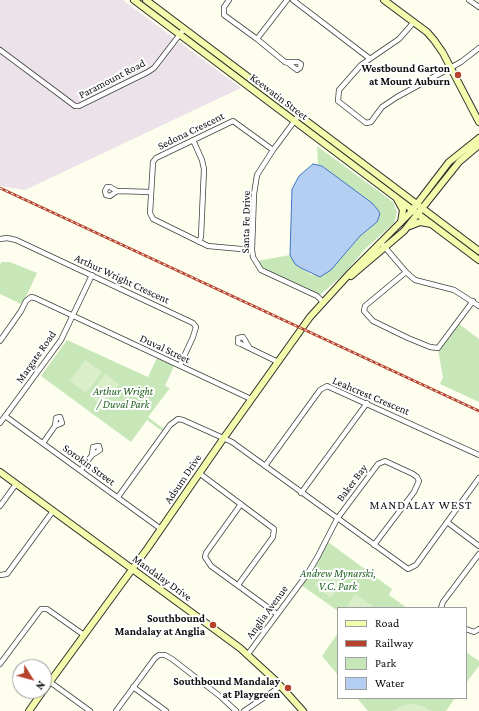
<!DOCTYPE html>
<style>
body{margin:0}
#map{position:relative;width:479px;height:711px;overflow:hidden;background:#fefeee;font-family:"Crimson Pro",serif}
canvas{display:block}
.legend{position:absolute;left:337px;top:607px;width:130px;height:92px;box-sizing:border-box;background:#fff;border:1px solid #9e9e9e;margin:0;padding:5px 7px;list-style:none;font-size:12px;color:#0d0d0d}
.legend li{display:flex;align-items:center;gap:8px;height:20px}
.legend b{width:20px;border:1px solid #9e9e9e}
.north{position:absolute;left:12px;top:659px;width:40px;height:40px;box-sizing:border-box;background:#fff;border:1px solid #9e9e9e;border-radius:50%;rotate:127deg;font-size:11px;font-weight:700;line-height:16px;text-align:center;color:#0d0d0d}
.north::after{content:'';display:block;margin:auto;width:14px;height:18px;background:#b6422c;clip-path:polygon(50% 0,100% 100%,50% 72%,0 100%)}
</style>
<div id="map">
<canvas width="479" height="711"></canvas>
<ul class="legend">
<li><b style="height:5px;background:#f3fbac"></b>Road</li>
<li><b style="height:5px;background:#b6422c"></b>Railway</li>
<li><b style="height:11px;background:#c7e7b9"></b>Park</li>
<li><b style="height:11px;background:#b5cff3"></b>Water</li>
</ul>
<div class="north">N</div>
</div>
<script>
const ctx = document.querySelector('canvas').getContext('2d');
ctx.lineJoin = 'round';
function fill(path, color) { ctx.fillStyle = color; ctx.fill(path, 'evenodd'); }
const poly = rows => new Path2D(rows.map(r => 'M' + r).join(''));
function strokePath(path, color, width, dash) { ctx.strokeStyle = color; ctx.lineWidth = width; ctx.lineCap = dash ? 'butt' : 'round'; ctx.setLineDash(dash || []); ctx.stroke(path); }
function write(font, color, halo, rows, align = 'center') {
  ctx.font = font + ' "Crimson Pro",serif'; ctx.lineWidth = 4; ctx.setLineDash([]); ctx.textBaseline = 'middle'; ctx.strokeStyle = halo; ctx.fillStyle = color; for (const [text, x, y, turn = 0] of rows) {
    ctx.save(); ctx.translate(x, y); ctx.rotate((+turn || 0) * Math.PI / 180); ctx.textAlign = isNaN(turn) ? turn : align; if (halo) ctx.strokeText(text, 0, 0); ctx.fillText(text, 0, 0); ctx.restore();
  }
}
fill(poly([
 [0,0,123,0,241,88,25,190,0,186]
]), '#ebe2ea');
fill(poly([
 [317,146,393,202,397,212,394,223,365,249,343,275,320,295,271,273,263,268,257,261,290,255,295,264,312,275,336,264,360,236,377,222,323,166,318,165],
 [2,262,10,262,37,273,26,297,21,304,0,294,0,264],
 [459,324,479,339,479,402,440,384,443,377,438,350],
 [67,340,148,377,157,358,174,366,165,386,170,388,148,417,164,429,162,431,147,420,131,442,41,376],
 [328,542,392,589,389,595,407,608,338,608,338,611,301,585,316,565],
 [338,633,338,675,322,656],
 [466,652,479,661,479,666,466,683],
 [357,698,455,698,446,711,368,711]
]), '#c7e7b9');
fill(poly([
 [85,360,102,372,86,393,70,381],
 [105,374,119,384,103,406,89,395],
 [326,571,342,583,331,598,315,586],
 [355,594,375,608,346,608],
 [413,704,422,706,432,711,392,711,404,705]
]), '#dbeeca');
const water = poly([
 [313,164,322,166,372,203,378,210,380,214,377,222,360,236,331,270,320,277,301,268,295,264,290,255,292,189,299,176,313,164]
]);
fill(water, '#b5cff3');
strokePath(water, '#4075c6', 1);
const street = poly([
 [229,0,224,7,224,15,257,39,285,62,288,63,297,70,300,68,301,64,298,62,285,62],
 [293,0,369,58],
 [469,0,479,7],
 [414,22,399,39,361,65,339,90,338,101,366,123,371,122,382,107,397,97,461,62,479,48],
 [257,39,287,0],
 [0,50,75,106,79,106,148,72,154,68,184,29],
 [299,115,273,150,257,175,254,194,252,250,253,257,261,270,317,296,323,302],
 [193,140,202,160,204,169,201,237,199,242],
 [117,191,110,187,107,187,105,191,106,195,110,196,117,191,151,192],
 [0,239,7,238,16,240,193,323,196,327,193,337,180,365],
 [383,245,406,272,415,280,454,290,479,306],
 [252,250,208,246,153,219,150,213,153,162,156,158,233,121,273,150],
 [406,272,365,306,364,311,373,321,408,338,430,347,438,348,473,301],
 [0,341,21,311,26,301,31,297,35,298,251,399],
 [249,347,243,337,238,338,238,343,241,344,278,362],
 [5,416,161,529],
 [0,423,61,340,92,275],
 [43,443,55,426,56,418,60,417,62,423,55,426],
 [265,466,320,390,327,386,479,455],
 [81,470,92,455,100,450,99,446,93,447,92,455],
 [199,473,274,529,273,537,238,585],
 [301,493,367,403],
 [118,497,170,425,178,419,183,420,232,442,408,569,416,565,479,478],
 [241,504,206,553,205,557,211,566,277,614],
 [0,506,16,484],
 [447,522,479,546],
 [0,575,7,574,53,511],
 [441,608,443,602,479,554],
 [466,629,474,632,479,629],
 [248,654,308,573,318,556,337,519,378,464,385,461,413,474,417,477,419,481,414,492,374,545],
 [0,664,41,609,47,609,84,635],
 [50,682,90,711],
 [133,687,166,711],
 [116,711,155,658,159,655,165,655,172,659,221,697,236,711],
 [244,711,281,686]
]);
const secondary = poly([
 [134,0,479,260],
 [146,0,479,251],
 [384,0,427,32,434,40,443,53,479,122],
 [397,199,403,210,401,222],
 [410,226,420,222,431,224],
 [351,276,404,231,459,162,479,145],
 [0,472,240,648,276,681,303,711],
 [44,690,147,549,223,439,310,317,351,272,410,213,449,162,479,138],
 [29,711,43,691]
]);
strokePath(street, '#404040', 6);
strokePath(secondary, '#2f2f2f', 8);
strokePath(street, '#fff', 4.5);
strokePath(secondary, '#f3fbac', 6);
const rail = poly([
 [0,188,479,411]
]);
strokePath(rail, '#b6422c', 2.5);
strokePath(rail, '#fff', 1, [3]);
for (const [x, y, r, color] of [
 [458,75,4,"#b6422c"],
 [213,625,4,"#b6422c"],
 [288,688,4,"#b6422c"]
]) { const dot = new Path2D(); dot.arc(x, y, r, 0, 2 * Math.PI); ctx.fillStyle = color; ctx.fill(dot); strokePath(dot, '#fff', 1.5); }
write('bold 11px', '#0d0d0d', '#fff', [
 ["Westbound Garton",450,69],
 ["at Mount Auburn",450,82],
 ["Southbound",205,619],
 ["Mandalay at Anglia",205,632],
 ["Southbound Mandalay",280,682],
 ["at Playgreen",280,695]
], 'right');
write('11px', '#0d0d0d', '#fff', [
 ["Paramount Road",112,79,-27],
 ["Keewatin Street",279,97,37],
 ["Sedona Crescent",191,131,-26],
 ["Santa Fe Drive",246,222,-89],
 ["Arthur Wright Crescent",122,279,25],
 ["Duval Street",165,349,25],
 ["Margate Road",36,357,-55],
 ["Leahcrest Crescent",371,396,23],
 ["Sorokin Street",89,465,36],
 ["Adsum Drive",183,479,-56],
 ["Baker Bay",352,483,-53],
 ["Mandalay Drive",162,578,36],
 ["Anglia Avenue",267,612,-54]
]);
write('italic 11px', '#216121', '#fff', [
 ["Arthur Wright",123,392],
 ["/ Duval Park",123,405],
 ["Andrew Mynarski,",338,574],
 ["V.C. Park",338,587]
]);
ctx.letterSpacing = '1px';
write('12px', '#0d0d0d', '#fff', [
 ["MANDALAY WEST",421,505]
]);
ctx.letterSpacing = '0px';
</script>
